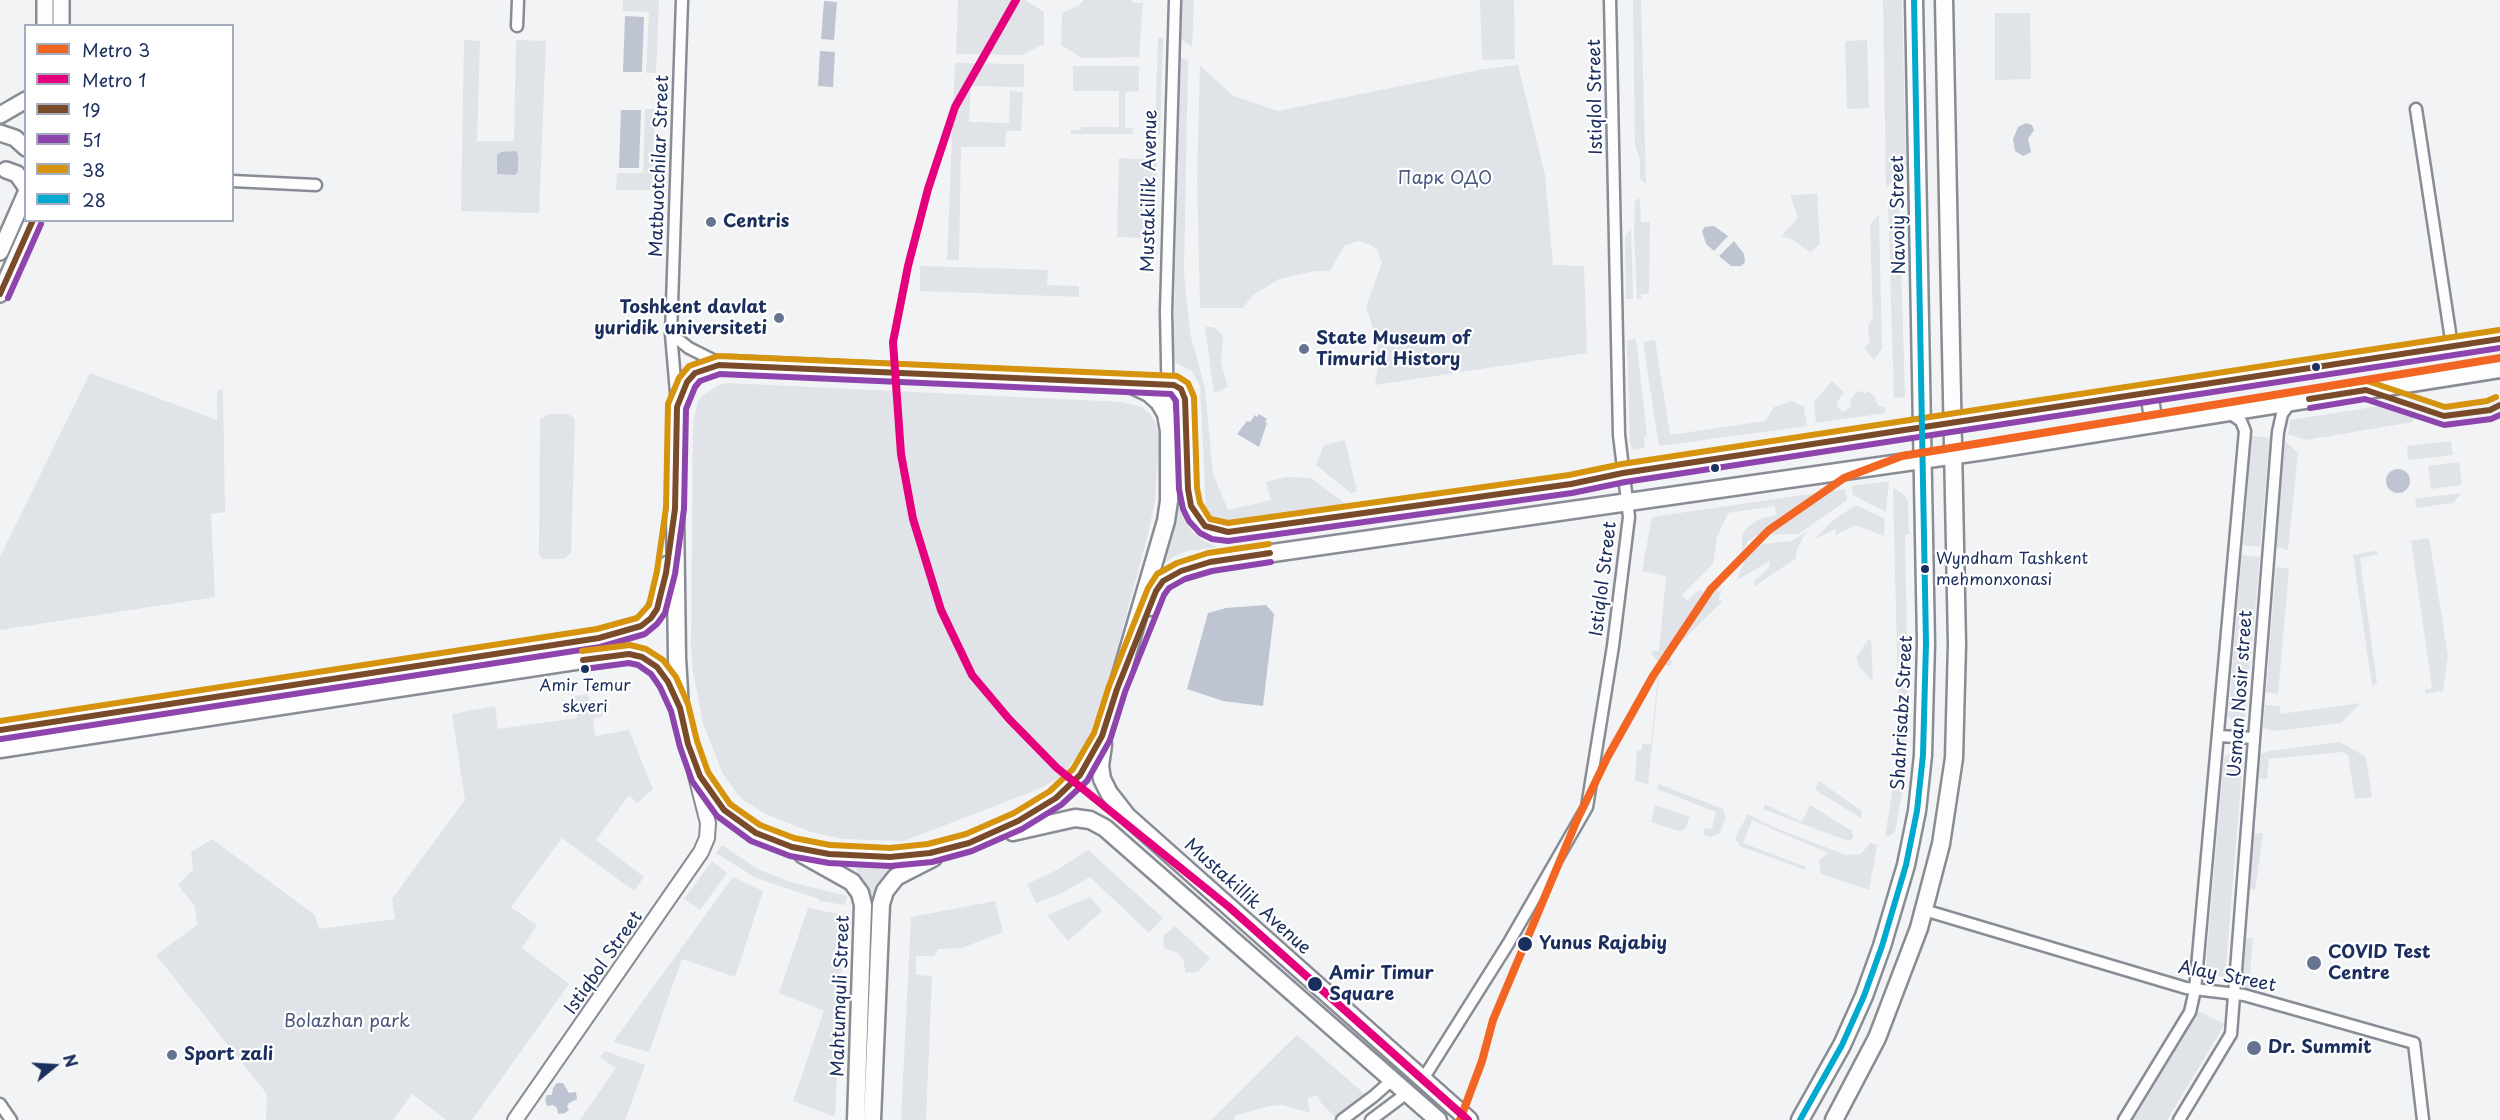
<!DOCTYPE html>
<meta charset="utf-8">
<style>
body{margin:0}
#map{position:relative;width:2500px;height:1120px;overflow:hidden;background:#f2f3f4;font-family:"Playpen Sans",sans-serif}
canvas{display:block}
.legend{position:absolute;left:24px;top:24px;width:210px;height:198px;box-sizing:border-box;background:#fff;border:2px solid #a4acbf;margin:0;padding:8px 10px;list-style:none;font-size:18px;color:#1b2f5e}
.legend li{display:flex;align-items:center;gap:12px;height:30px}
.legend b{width:30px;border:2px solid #a4acbf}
.north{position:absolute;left:24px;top:1036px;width:60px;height:60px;-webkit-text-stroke:4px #fff;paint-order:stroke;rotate:72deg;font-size:16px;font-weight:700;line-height:24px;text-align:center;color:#1b2f5e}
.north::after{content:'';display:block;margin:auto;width:21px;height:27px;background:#1b2f5e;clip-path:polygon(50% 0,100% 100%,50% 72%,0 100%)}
</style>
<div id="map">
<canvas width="2500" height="1120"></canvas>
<ul class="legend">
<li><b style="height:8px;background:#f26522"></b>Metro 3</li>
<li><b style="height:8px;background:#e5007d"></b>Metro 1</li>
<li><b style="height:8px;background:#7a4b2a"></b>19</li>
<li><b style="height:8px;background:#8e44ad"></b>51</li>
<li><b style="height:8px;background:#d6940e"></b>38</li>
<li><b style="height:8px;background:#00a9ce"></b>28</li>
</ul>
<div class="north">N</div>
</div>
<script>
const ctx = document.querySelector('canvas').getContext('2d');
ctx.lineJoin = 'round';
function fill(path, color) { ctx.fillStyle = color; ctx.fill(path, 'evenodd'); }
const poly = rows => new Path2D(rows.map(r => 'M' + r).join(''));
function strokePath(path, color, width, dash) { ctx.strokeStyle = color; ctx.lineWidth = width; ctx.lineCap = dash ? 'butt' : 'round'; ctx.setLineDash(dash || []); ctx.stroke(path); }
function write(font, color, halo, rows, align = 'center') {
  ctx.font = font + ' "Playpen Sans",sans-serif'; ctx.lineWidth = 4.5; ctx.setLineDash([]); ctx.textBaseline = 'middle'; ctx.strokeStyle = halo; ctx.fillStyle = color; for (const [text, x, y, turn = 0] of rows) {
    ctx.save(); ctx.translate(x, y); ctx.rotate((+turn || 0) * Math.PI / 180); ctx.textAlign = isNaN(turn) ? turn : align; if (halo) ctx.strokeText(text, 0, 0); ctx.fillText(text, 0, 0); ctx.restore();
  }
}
fill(poly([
 [623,0,659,0,656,73,646,73,649,12,623,11],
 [958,0,1025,0,1044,12,1044,44,1022,55,956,54],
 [1084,0,1132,0,1133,3,1143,3,1139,57,1082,58,1061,45,1062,13,1079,5],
 [1181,0,1194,0,1192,47,1180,39],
 [1480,0,1514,0,1515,59,1482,60],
 [1633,0,1641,0,1646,184,1640,179,1640,159,1635,146],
 [1883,0,1902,0,1906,166,1886,188],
 [1995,13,2030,13,2031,79,1995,80],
 [1158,38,1163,38,1160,135,1146,135,1146,127,1155,127],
 [464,40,480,41,477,141,514,141,516,40,546,41,539,213,461,211],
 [1867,40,1869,108,1847,109,1845,41],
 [1180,57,1188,61,1184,273,1190,333,1205,388,1213,474,1228,510,1271,500,1266,482,1286,477,1311,478,1347,505,1222,525,1212,518,1206,508,1200,386,1192,371,1173,361],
 [955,63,1024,64,1024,87,971,86,969,122,1009,123,1010,91,1023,92,1021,131,1006,131,1005,147,961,147,959,260,947,260],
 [1518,65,1545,175,1553,265,1584,266,1587,353,1375,385,1378,364,1377,340,1366,307,1382,263,1377,250,1371,245,1358,241,1344,246,1330,271,1315,271,1279,279,1252,296,1243,308,1200,308,1197,179,1200,66,1234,96,1278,111,1479,70],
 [1073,66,1139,66,1139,91,1125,92,1125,128,1133,128,1133,134,1071,134,1071,130,1081,130,1081,127,1119,127,1119,91,1073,91],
 [645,109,655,109,652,190,616,190,617,173,643,173],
 [1119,158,1157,160,1155,238,1117,237],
 [1817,194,1820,244,1810,252,1793,240,1781,236,1798,218,1790,195],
 [1899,195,1905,397,1894,398,1888,204],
 [1640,198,1641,222,1650,222,1649,294,1641,294,1641,299,1637,299,1634,230,1635,201],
 [1879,214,1882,349,1874,360,1864,348,1870,342,1868,326,1873,318,1870,225],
 [1631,228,1633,299,1626,299,1625,237],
 [920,266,1048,270,1047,285,1079,286,1079,297,920,291],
 [1205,327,1213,327,1223,335,1221,363,1228,387,1214,393],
 [1636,339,1647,436,1644,437,1645,448,1633,450,1630,443,1627,340],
 [1655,340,1670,435,1765,421,1774,407,1792,401,1804,407,1807,426,1659,446,1643,342],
 [90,373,217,420,217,391,223,389,225,512,211,514,215,597,0,630,0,557],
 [1832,381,1844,392,1837,402,1838,408,1843,412,1851,407,1850,400,1857,391,1865,393,1868,391,1875,397,1878,406,1885,407,1886,413,1816,423,1814,402],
 [728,383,1122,402,1142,407,1150,414,1156,424,1159,440,1155,501,1148,534,1113,665,1086,744,1062,776,1039,789,904,841,843,839,811,832,766,814,743,800,735,791,722,772,703,723,693,672,691,647,693,421,698,401,702,396,719,385],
 [2392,404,2413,414,2413,422,2306,440,2288,434,2290,420],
 [550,414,568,414,575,419,571,553,564,559,542,559,539,554,540,419],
 [2252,436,2270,438,2260,547,2243,545],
 [1345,440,1357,492,1351,493,1316,465,1324,445],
 [2285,441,2298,453,2288,550,2276,547],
 [2451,441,2453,455,2408,460,2407,446],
 [2459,462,2462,485,2431,489,2428,466],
 [1889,481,1886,512,1853,495,1852,486],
 [1893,488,1901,492,1908,500,1909,534,1905,535,1908,698,1905,764,1897,757,1898,697],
 [1845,489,1847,500,1810,526,1798,534,1758,535,1748,541,1742,552,1742,535,1746,529,1759,519,1776,515,1775,506,1728,513,1717,537,1713,564,1682,595,1687,601,1699,590,1703,593,1721,576,1723,578,1721,580,1721,586,1717,590,1719,592,1722,589,1719,599,1722,602,1667,656,1673,662,1670,666,1661,664,1653,656,1651,651,1659,651,1666,576,1642,571,1652,517],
 [2462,493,2453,503,2416,508,2415,499],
 [1856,505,1885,519,1884,536,1856,525,1835,535,1836,530,1835,529,1813,540,1836,518],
 [1178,506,1192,532,1204,541,1217,547,1187,551,1173,557,1161,566],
 [1806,532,1796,551,1796,558,1754,587,1755,584,1753,582,1769,568,1770,561,1737,580,1747,555,1754,546,1786,541,1790,542],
 [2429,538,2448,656,2443,691,2425,694,2425,690,2432,688,2411,541],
 [2375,551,2379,554,2360,558,2377,684,2372,685,2353,555],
 [2242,555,2260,557,2245,719,2236,723,2228,717],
 [2276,567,2289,569,2278,694,2266,692],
 [1871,639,1873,679,1871,680,1859,666,1856,658,1867,641],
 [1658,676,1659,678,1648,785,1635,780,1637,750,1642,750,1642,744,1651,744],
 [588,694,590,706,601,704,603,716,593,719,595,736,629,730,653,789,637,803,629,795,596,840,644,877,634,891,562,838,511,907,537,925,522,948,569,984,472,1120,446,1120,412,1094,393,1120,266,1120,267,1094,156,955,197,925,195,906,178,885,193,869,191,852,212,839,315,915,319,929,395,919,392,899,465,800,452,714,495,706,498,729,577,718,575,696],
 [2361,703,2341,723,2277,731,2263,728,2265,705,2280,706,2280,714],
 [2340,742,2366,757,2372,797,2355,799,2348,756,2343,752,2269,759,2267,779,2258,778,2260,754,2269,751],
 [2234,752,2243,759,2225,977,2205,974,2224,757],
 [1895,774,1904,781,1895,832,1888,837,1885,836],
 [1819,781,1862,811,1861,818,1815,790],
 [1659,784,1723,809,1726,818,1719,834,1711,837,1703,835,1705,828,1712,829,1716,812,1657,789],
 [1765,804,1802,822,1810,805,1852,831,1853,838,1848,841,1763,809],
 [1655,805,1690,817,1685,829,1679,831,1651,822],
 [1748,814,1773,827,1846,855,1861,854,1870,843,1877,845,1869,890,1821,874,1819,861,1828,853,1752,820,1743,843,1806,867,1805,870,1740,846,1735,838],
 [2263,833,2255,890,2247,888,2252,834],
 [722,845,758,869,790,882,847,896,845,905,819,901,819,899,756,878,716,853],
 [1088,850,1163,918,1149,933,1090,877,1062,893,1036,903,1027,884,1057,870],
 [712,861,727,873,700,910,684,899],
 [856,868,888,869,870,899],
 [733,877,763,891,735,977,682,959,649,1052,613,1042],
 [1090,897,1102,911,1068,941,1047,915],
 [995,901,1003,932,962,948,938,949,934,956,916,956,916,975,932,976,926,1120,901,1120,911,917],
 [808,908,844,915,835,1117,793,1101,824,1011,779,993],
 [1175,926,1210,958,1198,972,1186,973,1183,959,1178,953,1164,948,1163,936],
 [2243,938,2253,938,2249,988,2395,1031,2399,1039,2240,992,2238,988],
 [2198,1011,2225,1024,2167,1120,2132,1120],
 [1297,1035,1367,1096,1336,1118,1321,1103,1317,1095,1307,1099,1310,1113,1283,1105,1269,1106,1234,1116,1235,1120,1211,1120],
 [605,1051,645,1065,625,1120,580,1120,616,1068,600,1057]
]), '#e0e3e8');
fill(poly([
 [824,1,837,2,834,40,821,39],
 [625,16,644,17,642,72,623,72],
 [820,51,835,52,833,87,818,86],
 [621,110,641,110,639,168,619,168],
 [2026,123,2032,125,2034,130,2028,139,2031,152,2023,156,2015,151,2013,139,2018,127],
 [516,151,518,155,518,171,515,175,497,174,497,155,501,152],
 [1714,226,1728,236,1714,251,1706,244,1702,231,1705,227],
 [1734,241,1744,254,1745,262,1741,266,1731,266,1719,256],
 [1259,414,1267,419,1265,422,1267,423,1259,447,1237,434,1247,421,1250,422,1255,415,1257,417],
 '2386 481a12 12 0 1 1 24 0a12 12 0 1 1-24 0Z',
 [1266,605,1274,614,1263,706,1223,701,1187,689,1208,613,1226,608],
 [557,1083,563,1083,569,1093,576,1092,577,1099,569,1103,567,1106,569,1110,565,1113,558,1114,557,1108,553,1105,547,1106,545,1099,547,1095,552,1095,553,1088]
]), '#bec4d1');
const minor = poly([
 [517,26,518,0],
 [2416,109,2452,346],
 [232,181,316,185],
 [671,334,689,348,719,363],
 [677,404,671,334,682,0],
 [1168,412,1166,312,1175,0],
 [2219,736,2254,738],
 [1924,910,2186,988,2244,995,2414,1043,2423,1120],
 [1423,1079,1508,944,1587,807,1613,646,1629,517,1619,435,1610,0],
 [0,1104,11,1120],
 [1342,1120,1374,1096,1392,1080],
 [1371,1120,1407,1093],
 [2124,1120,2190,1012,2195,990,2245,431,2241,421,2228,412],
 [2179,1120,2231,1034,2278,432,2282,414,2291,402]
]);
const tertiary = poly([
 [515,1120,701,852,707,838,708,823,695,772]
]);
const secondary = poly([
 [45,0,45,26],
 [61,0,61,26],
 [0,115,26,100],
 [0,133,15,138,26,148],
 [6,170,17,174,26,187],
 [0,252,26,193],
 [0,294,33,220]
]);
const primary = poly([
 [1126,382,1149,393,1159,402,1166,414,1169,431,1169,501,1166,521,1106,726,1092,757,1080,775,1047,804,1008,826,950,849,910,856,853,856,801,849,756,833,732,817,718,802,700,776,688,744,680,708,677,658,675,509,677,407,690,378,698,371,710,366,728,364,1126,382,1174,385,1181,389,1185,399,1188,489,1191,506,1196,516,1205,526,1214,530,1228,532,1571,484,1623,473,2500,339],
 [2149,393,2154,424],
 [1150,607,1159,586,1167,578,1191,567,1210,562,1984,451,2500,369],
 [0,730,617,634,641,626,651,618,662,593,667,565],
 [1103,745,1100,766,1102,779,1109,793,1127,816,1469,1120],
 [0,749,621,654,642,657,657,667,676,699],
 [1013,832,1075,818,1090,820,1105,828,1438,1120],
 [802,854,852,882,860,893,863,905,856,1120],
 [872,1120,881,904,885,891,896,877,933,858],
 [1800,1120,1842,1045,1864,996,1882,946,1906,865,1917,811,1923,755,1926,643,1914,0],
 [1834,1120,1877,1038,1919,928,1941,844,1954,758,1957,644,1944,0]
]);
strokePath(minor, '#888c95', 15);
strokePath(tertiary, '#888c95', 18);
strokePath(secondary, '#888c95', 20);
strokePath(primary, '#888c95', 21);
strokePath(minor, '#fdfdfd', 10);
strokePath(tertiary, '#fdfdfd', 14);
strokePath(secondary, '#fdfdfd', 15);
strokePath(primary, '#fdfdfd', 16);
strokePath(poly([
 [0,294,33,220],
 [2309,399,2366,390,2444,416,2490,410,2500,405],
 [583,660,629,654,642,657,657,667,668,682,680,708,688,744,700,776,724,810,756,833,792,847,829,854,890,857,930,853,969,843,1018,821,1056,798,1080,775,1102,736,1117,689,1156,591,1163,581,1181,571,1210,562,1270,553],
 [0,730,599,638,641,626,651,618,657,609,666,573,675,509,677,407,687,382,695,373,719,365,1174,385,1181,389,1185,399,1188,489,1191,506,1205,526,1228,532,1571,484,1623,473,2500,339]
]), '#7a4b2a', 6);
strokePath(poly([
 [8,298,41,224],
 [2310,408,2365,399,2444,425,2491,419,2500,415],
 [584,669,629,663,638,665,651,674,660,687,671,711,680,747,692,781,717,816,751,841,790,856,829,863,890,866,932,862,972,851,1022,829,1061,805,1087,781,1110,740,1125,692,1164,595,1169,588,1185,579,1212,571,1271,562],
 [1,739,600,647,645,634,657,624,665,613,675,574,684,509,686,409,695,387,700,381,720,374,1171,394,1176,401,1179,489,1183,509,1189,521,1200,533,1212,539,1228,541,1572,493,1625,482,2500,348]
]), '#8e44ad', 6);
strokePath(poly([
 [2308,390,2367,381,2445,407,2487,401,2496,397],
 [582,651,630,645,646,649,663,660,676,677,688,704,697,741,708,772,730,804,760,825,794,838,830,845,890,848,928,844,966,834,1014,813,1050,791,1073,769,1094,733,1109,686,1148,588,1157,574,1177,563,1208,553,1269,544],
 [0,721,597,629,637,618,649,605,657,571,666,508,668,404,679,378,689,366,718,356,1177,376,1188,383,1194,397,1197,488,1200,503,1210,519,1228,523,1569,475,1622,464,2499,330]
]), '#d6940e', 6);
strokePath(poly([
 [1800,1120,1842,1045,1864,996,1882,946,1906,865,1917,811,1923,755,1926,643,1914,0]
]), '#00a9ce', 6);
strokePath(poly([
 [1460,1120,1482,1061,1493,1020,1577,820,1607,758,1653,676,1711,589,1769,530,1844,478,1902,456,2500,358]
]), '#f26522', 8);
strokePath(poly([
 [1016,0,955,107,928,189,908,266,893,342,901,454,913,519,941,610,972,675,1009,719,1057,768,1229,907,1468,1120]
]), '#e5007d', 8);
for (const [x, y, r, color] of [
 [711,222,6,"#667492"],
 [779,318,6,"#667492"],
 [1304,349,6,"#667492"],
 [2316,367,5,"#1b2f5e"],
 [1715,468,5,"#1b2f5e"],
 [1925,569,5,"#1b2f5e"],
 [585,669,5,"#1b2f5e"],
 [1525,944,8,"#1b2f5e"],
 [2314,963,8,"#667492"],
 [1315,984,8,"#1b2f5e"],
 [2254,1048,8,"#667492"],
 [172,1055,6,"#667492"]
]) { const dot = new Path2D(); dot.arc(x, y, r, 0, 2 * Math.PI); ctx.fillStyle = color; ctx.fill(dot); strokePath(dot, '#fff', 2); }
write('16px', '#1b2f5e', '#fff', [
 ["Wyndham Tashkent",1936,560],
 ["mehmonxonasi",1936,581],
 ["Amir Temur",585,687,"center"],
 ["skveri",585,708,"center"]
], 'left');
write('18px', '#1b2f5e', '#fff', [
 ["Istiqlol Street",1596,97,-91],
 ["Matbuotchilar Street",660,166,-88],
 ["Mustakillik Avenue",1150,191,-89],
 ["Navoiy Street",1899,215,-91],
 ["Istiqlol Street",1604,579,-83],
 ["Usman Nosir street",2241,694,-86],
 ["Shahrisabz Street",1903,713,-87],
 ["Mustakillik Avenue",1247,897,42],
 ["Istiqbol Street",604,963,-55],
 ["Alay Street",2227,977,11],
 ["Mahtumquli Street",841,996,-88]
]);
write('18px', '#49597e', '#fff', [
 ["Парк ОДО",1445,179],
 ["Bolazhan park",347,1022]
]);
write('bold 18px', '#1b2f5e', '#fff', [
 ["Centris",723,222],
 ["Toshkent davlat",767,308,"right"],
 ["yuridik universiteti",767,329,"right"],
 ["State Museum of",1316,339],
 ["Timurid History",1316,360],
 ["COVID Test",2328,953],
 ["Centre",2328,974],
 ["Dr. Summit",2268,1048],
 ["Sport zali",184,1055]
], 'left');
write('bold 18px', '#1b2f5e', '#fff', [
 ["Yunus Rajabiy",1539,944],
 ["Amir Timur",1329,974],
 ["Square",1329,995]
], 'left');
</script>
